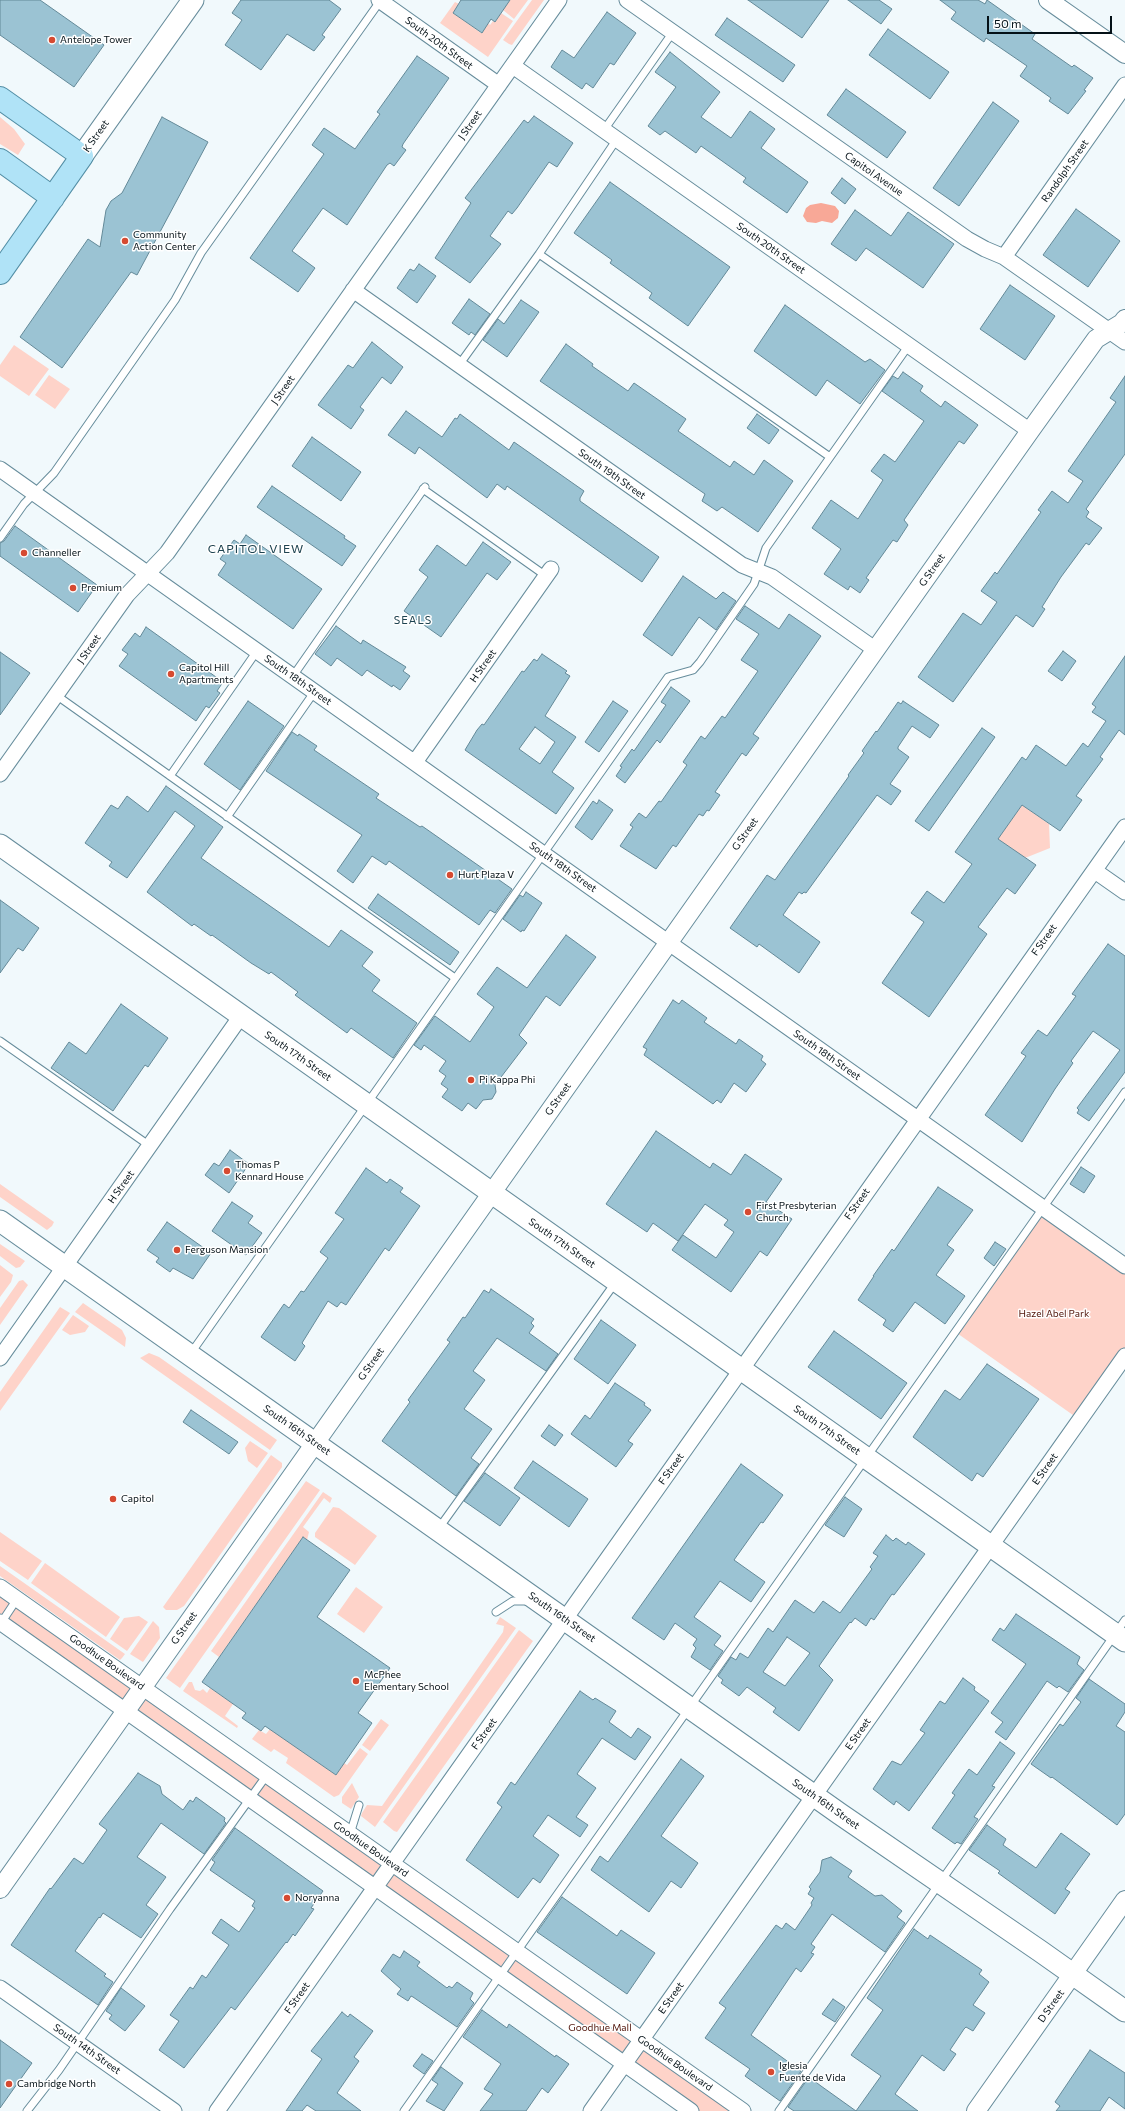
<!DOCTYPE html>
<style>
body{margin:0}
#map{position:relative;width:1125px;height:2111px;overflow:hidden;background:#f1f9fc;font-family:Commissioner,sans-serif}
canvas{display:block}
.scale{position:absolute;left:987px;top:16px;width:125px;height:18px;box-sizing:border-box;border:2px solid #041117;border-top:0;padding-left:5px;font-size:12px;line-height:14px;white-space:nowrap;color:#041117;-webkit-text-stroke:3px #fff;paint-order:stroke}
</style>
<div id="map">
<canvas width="1125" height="2111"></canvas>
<div class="scale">50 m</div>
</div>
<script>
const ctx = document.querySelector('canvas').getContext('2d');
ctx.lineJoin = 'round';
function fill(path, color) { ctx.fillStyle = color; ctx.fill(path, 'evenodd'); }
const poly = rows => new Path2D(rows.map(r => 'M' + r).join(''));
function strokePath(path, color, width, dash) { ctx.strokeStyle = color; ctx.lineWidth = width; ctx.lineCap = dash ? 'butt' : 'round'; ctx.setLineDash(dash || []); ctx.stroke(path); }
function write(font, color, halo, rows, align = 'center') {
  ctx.font = font + ' Commissioner,sans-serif'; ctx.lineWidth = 3; ctx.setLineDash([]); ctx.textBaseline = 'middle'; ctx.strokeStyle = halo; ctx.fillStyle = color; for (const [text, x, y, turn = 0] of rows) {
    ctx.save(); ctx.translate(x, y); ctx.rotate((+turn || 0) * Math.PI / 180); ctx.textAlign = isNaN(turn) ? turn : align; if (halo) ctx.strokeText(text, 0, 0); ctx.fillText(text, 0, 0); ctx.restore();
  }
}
fill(poly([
 [507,0,528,0,514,19,503,10,507,4,506,3],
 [532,0,544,0,512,45,509,44,503,40],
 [455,2,459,4,453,13,481,33,488,23,490,25,493,21,495,22,501,13,513,21,488,57,440,23],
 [0,117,14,129,25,144,18,155,0,144],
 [14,345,49,369,29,396,0,376,0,365],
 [49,375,70,389,55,409,35,395],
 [1022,805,1049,824,1050,848,1025,858,998,839],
 [0,1184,54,1222,52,1226,47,1230,0,1197],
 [1043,1207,1125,1266,1125,1356,1080,1420,954,1331],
 [0,1244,25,1261,20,1267,16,1268,0,1256],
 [0,1265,13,1275,11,1282,0,1297],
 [23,1280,28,1285,0,1325,0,1308,19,1281],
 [83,1303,122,1330,126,1338,125,1347,75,1312],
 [60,1307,70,1313,0,1411,0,1392],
 [73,1315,89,1326,85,1332,70,1335,62,1330],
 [149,1353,159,1357,277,1440,270,1450,140,1358],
 [250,1441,268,1453,257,1468,248,1461,245,1448],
 [271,1455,282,1463,282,1467,184,1606,177,1610,166,1610,163,1607],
 [306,1481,320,1490,180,1688,166,1678],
 [323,1492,332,1498,330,1503,324,1498,303,1527,309,1532,307,1540,303,1537,219,1657,211,1651],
 [333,1507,339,1508,377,1536,355,1565,315,1537,315,1533],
 [0,1532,42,1561,28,1580,0,1561],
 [45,1563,120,1617,106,1637,31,1583],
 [0,1566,125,1654,122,1658,120,1660,0,1576],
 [0,1587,743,2111,691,2111,0,1622],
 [356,1587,383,1607,364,1633,337,1614],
 [139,1616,148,1622,127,1651,110,1639,124,1618],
 [500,1617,516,1628,375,1827,361,1816,362,1813,367,1805,382,1806,503,1632,504,1626,496,1624],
 [153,1621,159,1627,160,1638,143,1662,130,1654],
 [519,1630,533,1641,397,1832,394,1831,383,1822],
 [189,1682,192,1682,195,1690,200,1691,203,1689,207,1693,210,1688,233,1704,225,1716,238,1726,237,1728,183,1691],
 [381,1719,389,1725,370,1751,362,1745],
 [270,1729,336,1775,344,1763,347,1765,360,1748,368,1754,339,1795,334,1797,286,1763,288,1758,274,1749,271,1752,252,1739,259,1730,266,1734],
 [352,1783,359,1797,351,1809,342,1803,342,1797]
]), '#fed3c9');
fill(poly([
 [821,203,835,206,839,211,838,218,832,223,822,221,816,223,807,222,803,216,806,208,810,205]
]), '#f8a897');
const building = poly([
 [0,0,40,0,104,45,74,87,0,35,0,0],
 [241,0,329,0,341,9,322,35,325,37,314,51,287,34,261,70,225,45,242,20,232,13,241,0],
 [461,0,510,0,495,22,491,19,482,33,453,13,461,0],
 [748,0,829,0,802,38,748,0],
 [848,0,879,0,892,9,881,24,848,0],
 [940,0,978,0,985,4,987,0,1035,34,1032,39,1072,67,1074,65,1093,78,1084,90,1086,91,1068,114,1049,101,1051,98,1020,76,1027,66,986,38,984,42,951,19,956,12,940,0],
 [607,12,636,33,614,65,610,63,593,88,586,83,582,89,551,67,562,50,574,58,607,12],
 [727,18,795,65,783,82,715,35,727,18],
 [888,29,949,72,930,99,869,55,888,29],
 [670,52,720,92,701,117,731,138,750,111,775,129,761,148,808,182,787,213,743,182,746,178,701,146,696,153,665,131,660,135,648,126,676,87,655,72,670,52],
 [417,56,449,78,403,144,402,147,406,150,394,166,390,163,387,165,347,225,323,208,292,251,315,268,298,292,250,258,324,154,312,145,324,128,355,149,380,114,377,112,417,56],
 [846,89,906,132,887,158,827,115,846,89],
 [993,102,1019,121,959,206,933,188,993,102],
 [534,116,573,143,557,167,549,162,517,208,512,214,508,211,490,236,501,244,470,283,435,258,471,203,465,198,524,120,528,123,534,116],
 [162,117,208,142,137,275,131,272,62,368,20,337,88,239,100,247,106,210,111,201,122,193,162,117],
 [842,178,856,189,845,204,831,193,842,178],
 [610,182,730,267,688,326,649,298,652,293,610,263,612,260,574,233,610,182],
 [1076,209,1120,241,1088,287,1043,255,1076,209],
 [855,210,891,236,908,212,954,244,923,288,866,248,856,261,831,244,855,210],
 [419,264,436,276,417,303,397,288,410,269,414,271,419,264],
 [1010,285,1055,316,1025,360,980,329,1010,285],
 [469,299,490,314,475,335,471,332,469,335,452,323,469,299],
 [521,300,539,312,507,357,483,340,498,319,504,324,521,300],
 [785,305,865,362,870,359,885,370,860,404,827,380,816,396,754,351,785,305],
 [372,342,403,367,391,384,382,377,360,407,364,410,351,429,318,405,348,365,353,368,372,342],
 [566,344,593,364,592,366,628,391,634,383,686,419,678,431,730,467,734,461,754,475,764,460,793,481,758,532,722,507,717,511,702,501,705,494,540,381,566,344],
 [903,372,923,386,920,391,941,407,945,401,978,425,964,444,959,441,928,485,904,520,908,525,897,542,893,540,866,578,869,580,860,593,850,586,848,590,824,574,841,549,812,528,831,500,858,519,883,480,871,471,884,454,895,462,924,421,882,391,893,376,898,379,903,372],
 [1125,376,1125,454,1086,509,1089,512,1086,517,1102,528,1089,545,1086,543,1061,577,1042,607,1045,609,1033,627,1016,615,953,702,918,677,963,613,981,625,997,602,981,591,995,572,997,574,1041,512,1038,510,1052,491,1068,503,1083,481,1068,471,1116,402,1110,398,1125,376],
 [406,411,442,437,455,418,457,419,460,414,509,450,514,442,584,491,580,498,580,501,659,557,642,582,507,486,505,490,497,484,487,498,419,447,415,454,388,435,406,411],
 [757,414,779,430,769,444,747,428,757,414],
 [312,437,361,472,341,501,292,466,312,437],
 [272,486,345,536,344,538,356,546,342,566,257,507,272,486],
 [15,526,97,585,78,612,0,556,0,543,4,541,15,526],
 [246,535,322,589,293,629,218,575,226,563,220,559,234,540,240,544,246,535],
 [483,542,511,562,497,580,487,573,441,637,404,611,428,577,419,570,437,545,466,566,483,542],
 [683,576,716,599,723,592,736,601,716,630,699,617,672,656,643,635,683,576],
 [745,606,779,629,789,614,821,636,753,734,759,738,746,756,742,753,715,792,720,795,709,811,707,810,703,816,699,814,676,847,673,845,656,869,620,846,633,827,630,825,639,813,646,818,659,801,661,802,687,765,683,762,701,736,705,739,722,716,725,718,758,671,741,660,759,634,736,619,745,606],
 [336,626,361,644,363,640,406,667,403,671,410,676,400,690,393,685,392,687,367,670,362,676,337,658,331,666,315,654,336,626],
 [146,627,223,682,217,691,220,693,209,708,206,706,196,721,119,666,128,654,122,650,135,633,140,637,146,627],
 [1063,651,1076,661,1062,681,1048,671,1063,651],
 [0,652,30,673,0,715,0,652],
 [542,654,567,671,565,673,570,676,545,716,576,737,552,772,574,788,556,814,465,750,477,730,482,724,484,725,486,722,522,671,524,672,534,659,537,661,542,654],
 [535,727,555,742,540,764,519,749,535,727],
 [1125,656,1125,735,1119,730,1100,757,1103,759,1076,796,1082,800,1060,831,1022,805,998,839,1036,865,1015,894,1007,888,978,927,987,934,929,1017,882,983,924,922,911,913,927,891,944,903,972,864,955,852,1022,757,1026,760,1036,745,1066,766,1083,743,1088,747,1106,721,1092,712,1096,707,1092,704,1125,656],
 [671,687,690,701,660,743,657,740,625,783,616,776,622,767,620,766,632,749,634,751,666,705,661,702,671,687],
 [248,701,284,726,240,790,204,764,248,701],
 [613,701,628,711,599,752,585,742,613,701],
 [903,701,939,725,930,738,912,726,898,747,898,749,909,757,890,784,901,791,891,805,877,795,806,893,804,892,802,894,799,892,783,915,820,942,799,973,759,944,757,947,730,928,767,875,775,880,849,776,848,775,864,753,862,751,876,731,877,732,898,702,901,704,903,701],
 [982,728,995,737,929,831,915,821,982,728],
 [292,732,298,736,299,734,317,746,314,750,379,794,376,798,420,827,422,826,512,889,495,913,490,910,479,925,389,861,386,865,372,856,353,883,337,871,362,835,266,771,292,732],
 [166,786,223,827,201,858,329,947,341,930,373,952,362,966,380,980,372,991,417,1023,393,1058,351,1028,347,1033,295,995,298,992,271,972,269,974,251,963,212,935,211,936,194,924,192,926,147,892,195,826,175,811,127,878,109,866,112,862,85,843,111,805,118,809,127,796,148,812,166,786],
 [599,800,613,810,592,840,575,827,593,801,597,804,599,800],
 [526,892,542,903,524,931,522,930,521,932,503,919,520,895,523,897,526,892],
 [378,894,459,952,450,965,368,908,378,894],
 [0,900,39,928,23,951,18,948,0,973,0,900],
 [566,935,596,957,560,1006,546,996,519,1035,527,1043,495,1085,496,1092,492,1099,483,1100,476,1109,468,1103,462,1111,442,1097,448,1089,441,1084,446,1076,439,1071,446,1061,424,1045,421,1050,414,1045,435,1016,470,1042,494,1007,477,994,497,967,527,988,566,935],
 [1108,944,1125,956,1125,1072,1089,1121,1077,1113,1079,1110,1077,1108,1120,1050,1093,1031,1071,1061,1073,1063,1055,1089,1022,1142,985,1115,1026,1056,1021,1053,1038,1030,1047,1036,1076,996,1072,994,1108,944],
 [673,1000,679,1004,682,1000,707,1018,704,1022,736,1044,739,1039,763,1056,761,1060,766,1064,746,1092,734,1083,721,1103,717,1100,713,1104,644,1055,647,1049,643,1047,673,1000],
 [121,1004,168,1038,148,1067,145,1065,113,1111,51,1068,69,1042,86,1054,121,1004],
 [656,1131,710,1168,713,1163,731,1175,745,1154,782,1179,766,1202,792,1219,767,1256,760,1251,731,1292,672,1250,683,1235,716,1258,734,1232,724,1225,728,1220,705,1204,678,1241,653,1223,647,1232,606,1204,656,1131],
 [230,1150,249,1164,229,1193,205,1175,214,1163,219,1166,230,1150],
 [1081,1167,1095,1176,1084,1193,1070,1184,1081,1167],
 [366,1168,387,1183,390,1179,403,1188,400,1192,420,1206,389,1251,385,1248,346,1305,341,1302,337,1307,328,1301,302,1343,305,1346,295,1361,261,1337,284,1304,289,1308,301,1291,304,1292,328,1258,320,1252,344,1219,335,1213,366,1168],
 [938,1187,973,1210,947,1245,954,1250,936,1275,965,1296,945,1324,915,1302,893,1332,883,1325,886,1320,858,1300,874,1276,873,1276,892,1249,894,1251,938,1187],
 [232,1202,253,1216,248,1223,262,1233,246,1255,212,1231,232,1202],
 [167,1222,211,1253,193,1279,173,1268,170,1272,156,1262,159,1258,147,1250,167,1222],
 [995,1242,1006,1249,994,1266,984,1258,995,1242],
 [491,1289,534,1319,531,1323,534,1326,529,1333,558,1354,546,1371,497,1338,473,1371,485,1380,464,1409,492,1429,471,1458,479,1464,456,1496,382,1441,410,1402,408,1400,450,1342,447,1340,463,1317,465,1318,484,1290,489,1293,491,1289],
 [601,1320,636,1345,608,1384,574,1359,601,1320],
 [834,1331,907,1383,881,1419,808,1367,834,1331],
 [987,1364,1039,1399,983,1477,977,1473,972,1481,913,1437,945,1390,960,1400,987,1364],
 [615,1383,645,1403,644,1405,651,1410,628,1441,633,1444,616,1467,571,1434,585,1415,590,1419,615,1383],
 [191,1410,238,1442,229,1454,183,1422,191,1410],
 [549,1425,563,1435,555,1446,541,1436,549,1425],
 [533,1461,588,1499,569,1527,514,1488,533,1461],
 [741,1464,783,1495,763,1523,761,1522,734,1560,765,1582,751,1602,720,1581,694,1617,721,1636,714,1645,723,1651,710,1670,691,1657,696,1648,693,1645,697,1639,675,1623,664,1640,632,1618,741,1464],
 [485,1473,520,1498,500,1526,464,1501,485,1473],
 [845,1497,862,1509,844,1537,825,1525,845,1497],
 [886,1535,893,1541,896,1538,906,1545,908,1542,925,1554,894,1595,892,1594,874,1620,871,1618,866,1626,855,1618,851,1623,850,1622,819,1666,833,1680,799,1731,773,1712,776,1708,747,1687,739,1696,721,1683,723,1680,718,1676,731,1657,736,1660,740,1653,748,1658,768,1628,773,1632,795,1600,814,1613,823,1601,840,1613,872,1569,870,1567,878,1556,873,1553,886,1535],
 [787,1637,810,1653,785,1686,763,1672,787,1637],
 [303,1537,350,1570,317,1617,390,1668,358,1713,372,1723,336,1775,265,1726,261,1731,242,1718,246,1713,202,1682,303,1537],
 [1016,1614,1080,1657,1077,1664,1084,1670,1068,1692,1059,1686,1057,1688,1047,1681,1006,1740,995,1732,1003,1722,991,1713,1026,1664,992,1640,1000,1628,1004,1631,1016,1614],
 [963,1678,975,1687,974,1690,989,1701,909,1811,896,1801,894,1805,873,1789,892,1761,901,1765,925,1733,920,1730,940,1701,945,1704,963,1678],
 [1089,1679,1125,1704,1125,1712,1116,1726,1125,1732,1125,1814,1117,1825,1052,1777,1051,1778,1031,1764,1060,1724,1063,1726,1081,1702,1076,1698,1089,1679],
 [580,1691,593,1700,595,1698,616,1711,609,1722,631,1738,638,1728,651,1737,635,1760,602,1738,577,1774,596,1788,576,1817,588,1825,580,1837,548,1815,533,1836,559,1855,540,1883,533,1878,518,1898,466,1860,502,1807,497,1803,511,1782,515,1785,580,1691],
 [1000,1742,1015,1753,992,1786,995,1787,974,1817,978,1819,961,1844,957,1842,955,1844,932,1828,955,1795,952,1793,969,1769,977,1775,1000,1742],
 [681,1759,704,1776,661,1836,698,1863,681,1888,671,1881,649,1912,591,1870,600,1856,608,1862,681,1759],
 [138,1773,160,1786,162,1794,183,1810,190,1800,193,1802,196,1797,225,1818,224,1821,226,1823,204,1854,161,1823,137,1857,166,1877,146,1905,158,1914,141,1938,103,1913,100,1918,99,1917,75,1951,106,1974,104,1976,113,1982,98,2005,11,1945,50,1888,51,1889,74,1858,83,1864,107,1830,99,1824,138,1773],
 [987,1825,1006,1839,1003,1845,1036,1868,1061,1833,1090,1854,1065,1889,1070,1892,1055,1914,998,1873,1000,1871,969,1850,987,1825],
 [235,1828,323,1891,311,1908,314,1909,295,1936,293,1934,287,1943,286,1942,235,2010,231,2007,184,2068,159,2050,179,2021,170,2015,190,1987,193,1989,202,1975,206,1978,229,1945,212,1933,221,1919,239,1932,255,1908,252,1906,255,1901,210,1870,215,1862,212,1860,235,1828],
 [831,1857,852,1871,848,1877,875,1896,882,1895,902,1911,897,1917,905,1923,885,1952,832,1914,811,1944,815,1947,811,1953,814,1954,801,1972,796,1968,751,2035,801,2071,780,2101,745,2076,750,2069,705,2038,726,2008,719,2003,776,1925,782,1929,786,1923,795,1930,812,1905,811,1903,814,1898,808,1894,811,1889,809,1887,820,1872,822,1860,831,1857],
 [562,1897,617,1936,621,1930,655,1953,627,1994,537,1932,562,1897],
 [914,1929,928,1939,930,1935,982,1970,979,1974,989,1982,973,2005,985,2013,973,2031,966,2027,964,2029,950,2050,956,2054,944,2071,922,2055,895,2094,918,2111,856,2111,881,2076,851,2055,883,2010,867,1998,914,1929],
 [404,1951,420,1962,417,1966,447,1988,449,1986,452,1988,457,1982,473,1993,470,1999,474,2003,457,2027,413,1997,411,1996,408,2001,397,1994,401,1989,381,1971,393,1954,400,1958,404,1951],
 [121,1988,145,2006,125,2031,109,2019,112,2015,106,2011,121,1988],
 [833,1999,845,2007,835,2022,822,2014,833,1999],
 [482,2010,507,2028,509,2024,555,2057,556,2055,569,2064,548,2093,542,2088,526,2111,480,2111,493,2094,484,2089,501,2064,463,2037,482,2010],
 [342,2012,348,2017,350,2014,373,2031,354,2057,359,2061,337,2093,361,2111,316,2111,307,2105,302,2111,286,2111,322,2059,311,2051,342,2012],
 [0,2040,32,2063,0,2108,0,2040],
 [1090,2050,1125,2073,1125,2109,1109,2097,1100,2111,1056,2111,1060,2106,1055,2102,1090,2050],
 [422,2054,433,2061,424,2074,413,2066,422,2054],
 [441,2067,463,2083,444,2111,426,2101,438,2084,432,2080,441,2067],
 [809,2077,821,2086,856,2111,794,2111,788,2107,809,2077]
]);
fill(building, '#9bc3d3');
strokePath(building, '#638998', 1);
const service = poly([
 [604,130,673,32],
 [539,254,830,457],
 [459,365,539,254,617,139],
 [423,489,546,576],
 [0,538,24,504,54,473,175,300,201,253,381,0],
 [293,676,425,487],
 [56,695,455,978],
 [170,776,257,651],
 [227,817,315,691],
 [0,1041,150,1146],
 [191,1353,668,677,693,670,700,662,754,584,766,548,909,345],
 [439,1528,615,1283],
 [496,1612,513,1601,529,1601],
 [1,1623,17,1599],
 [350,1834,359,1805],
 [27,2111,59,2070,170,1909,267,1775],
 [404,2111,1125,1092],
 [779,2111,1125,1620]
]);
const minor = poly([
 [379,0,499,85],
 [627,0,967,239,985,249,1004,257,1125,342],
 [513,66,1030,431],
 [1004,257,1125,85],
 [353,290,742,565,772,577,876,650],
 [0,469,1125,1266],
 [415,762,551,569],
 [0,774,127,595,167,553,559,0],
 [1095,871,1125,892],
 [0,1358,241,1016],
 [0,1587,743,2111],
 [0,1622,691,2111],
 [0,1988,174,2111],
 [217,2111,1125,827],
 [591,2111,1125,1356]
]);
const tertiary = poly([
 [1048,0,1125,54],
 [0,1889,1030,431,1096,339,1122,323,1125,319],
 [976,2111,1125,1900]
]);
const secondary = poly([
 [82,156,193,0],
 [0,845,1125,1641],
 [0,1221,840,1814,1040,1951,1125,2011]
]);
const primary = poly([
 [0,98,82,156,0,273],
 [0,160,53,198]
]);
strokePath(service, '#678d9c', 9);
strokePath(minor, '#678d9c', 17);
strokePath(tertiary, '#678d9c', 20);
strokePath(secondary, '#678d9c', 23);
strokePath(primary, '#528ea5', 24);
strokePath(service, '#fff', 7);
strokePath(minor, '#fff', 15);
strokePath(tertiary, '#fff', 18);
strokePath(secondary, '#fff', 21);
strokePath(primary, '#b0e3f7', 22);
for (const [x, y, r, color] of [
 [52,40,4,"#d64a31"],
 [125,241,4,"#d64a31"],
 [24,553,4,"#d64a31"],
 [73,588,4,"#d64a31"],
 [171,674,4,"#d64a31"],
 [450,875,4,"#d64a31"],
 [471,1080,4,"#d64a31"],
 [227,1171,4,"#d64a31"],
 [748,1212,4,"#d64a31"],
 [177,1250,4,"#d64a31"],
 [113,1499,4,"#d64a31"],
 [356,1681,4,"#d64a31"],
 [287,1898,4,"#d64a31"],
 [771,2072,4,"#d64a31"],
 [9,2084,4,"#d64a31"]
]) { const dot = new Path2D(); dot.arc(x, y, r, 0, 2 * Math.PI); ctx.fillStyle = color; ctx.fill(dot); strokePath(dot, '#fff', 1.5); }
write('10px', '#041117', '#fff', [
 ["Antelope Tower",60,40],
 ["Community",133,235],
 ["Action Center",133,247],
 ["Channeller",32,553],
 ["Premium",81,588],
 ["Capitol Hill",179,668],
 ["Apartments",179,680],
 ["Hurt Plaza V",458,875],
 ["Pi Kappa Phi",479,1080],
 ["Thomas P",235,1165],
 ["Kennard House",235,1177],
 ["First Presbyterian",756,1206],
 ["Church",756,1218],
 ["Ferguson Mansion",185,1250],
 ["Capitol",121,1499],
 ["McPhee",364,1675],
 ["Elementary School",364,1687],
 ["Noryanna",295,1898],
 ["Iglesia",779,2066],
 ["Fuente de Vida",779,2078],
 ["Cambridge North",17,2084]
], 'left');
write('10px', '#041117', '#fff', [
 ["South 20th Street",439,43,36],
 ["J Street",470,125,-55],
 ["K Street",96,136,-55],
 ["Randolph Street",1065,171,-55],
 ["Capitol Avenue",874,174,35],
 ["South 20th Street",771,248,35],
 ["J Street",283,390,-55],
 ["South 19th Street",612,474,35],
 ["G Street",932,570,-55],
 ["J Street",89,649,-55],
 ["H Street",483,666,-55],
 ["South 18th Street",298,680,35],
 ["G Street",745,834,-55],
 ["South 18th Street",563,867,35],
 ["F Street",1044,940,-55],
 ["South 18th Street",827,1055,35],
 ["South 17th Street",298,1056,35],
 ["G Street",558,1099,-55],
 ["H Street",121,1187,-55],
 ["F Street",857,1204,-55],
 ["South 17th Street",562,1243,35],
 ["G Street",371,1364,-55],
 ["South 16th Street",297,1430,35],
 ["South 17th Street",827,1430,35],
 ["F Street",671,1469,-55],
 ["E Street",1045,1469,-55],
 ["South 16th Street",562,1617,35],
 ["G Street",184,1628,-55],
 ["Goodhue Boulevard",107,1662,35],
 ["F Street",484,1734,-55],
 ["E Street",858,1734,-55],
 ["South 16th Street",826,1804,35],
 ["Goodhue Boulevard",371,1849,35],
 ["F Street",297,1998,-55],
 ["E Street",671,1998,-55],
 ["D Street",1051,2006,-55],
 ["South 14th Street",87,2049,35],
 ["Goodhue Boulevard",675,2063,35]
]);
write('10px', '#501409', '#fff', [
 ["Hazel Abel Park",1054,1314],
 ["Goodhue Mall",600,2028]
]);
ctx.letterSpacing = '1px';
write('11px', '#1e4350', '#fff', [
 ["SEALS",413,620]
]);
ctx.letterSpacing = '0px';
ctx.letterSpacing = '1px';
write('12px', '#1e4350', '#fff', [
 ["CAPITOL VIEW",256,549]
]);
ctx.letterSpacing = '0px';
</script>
